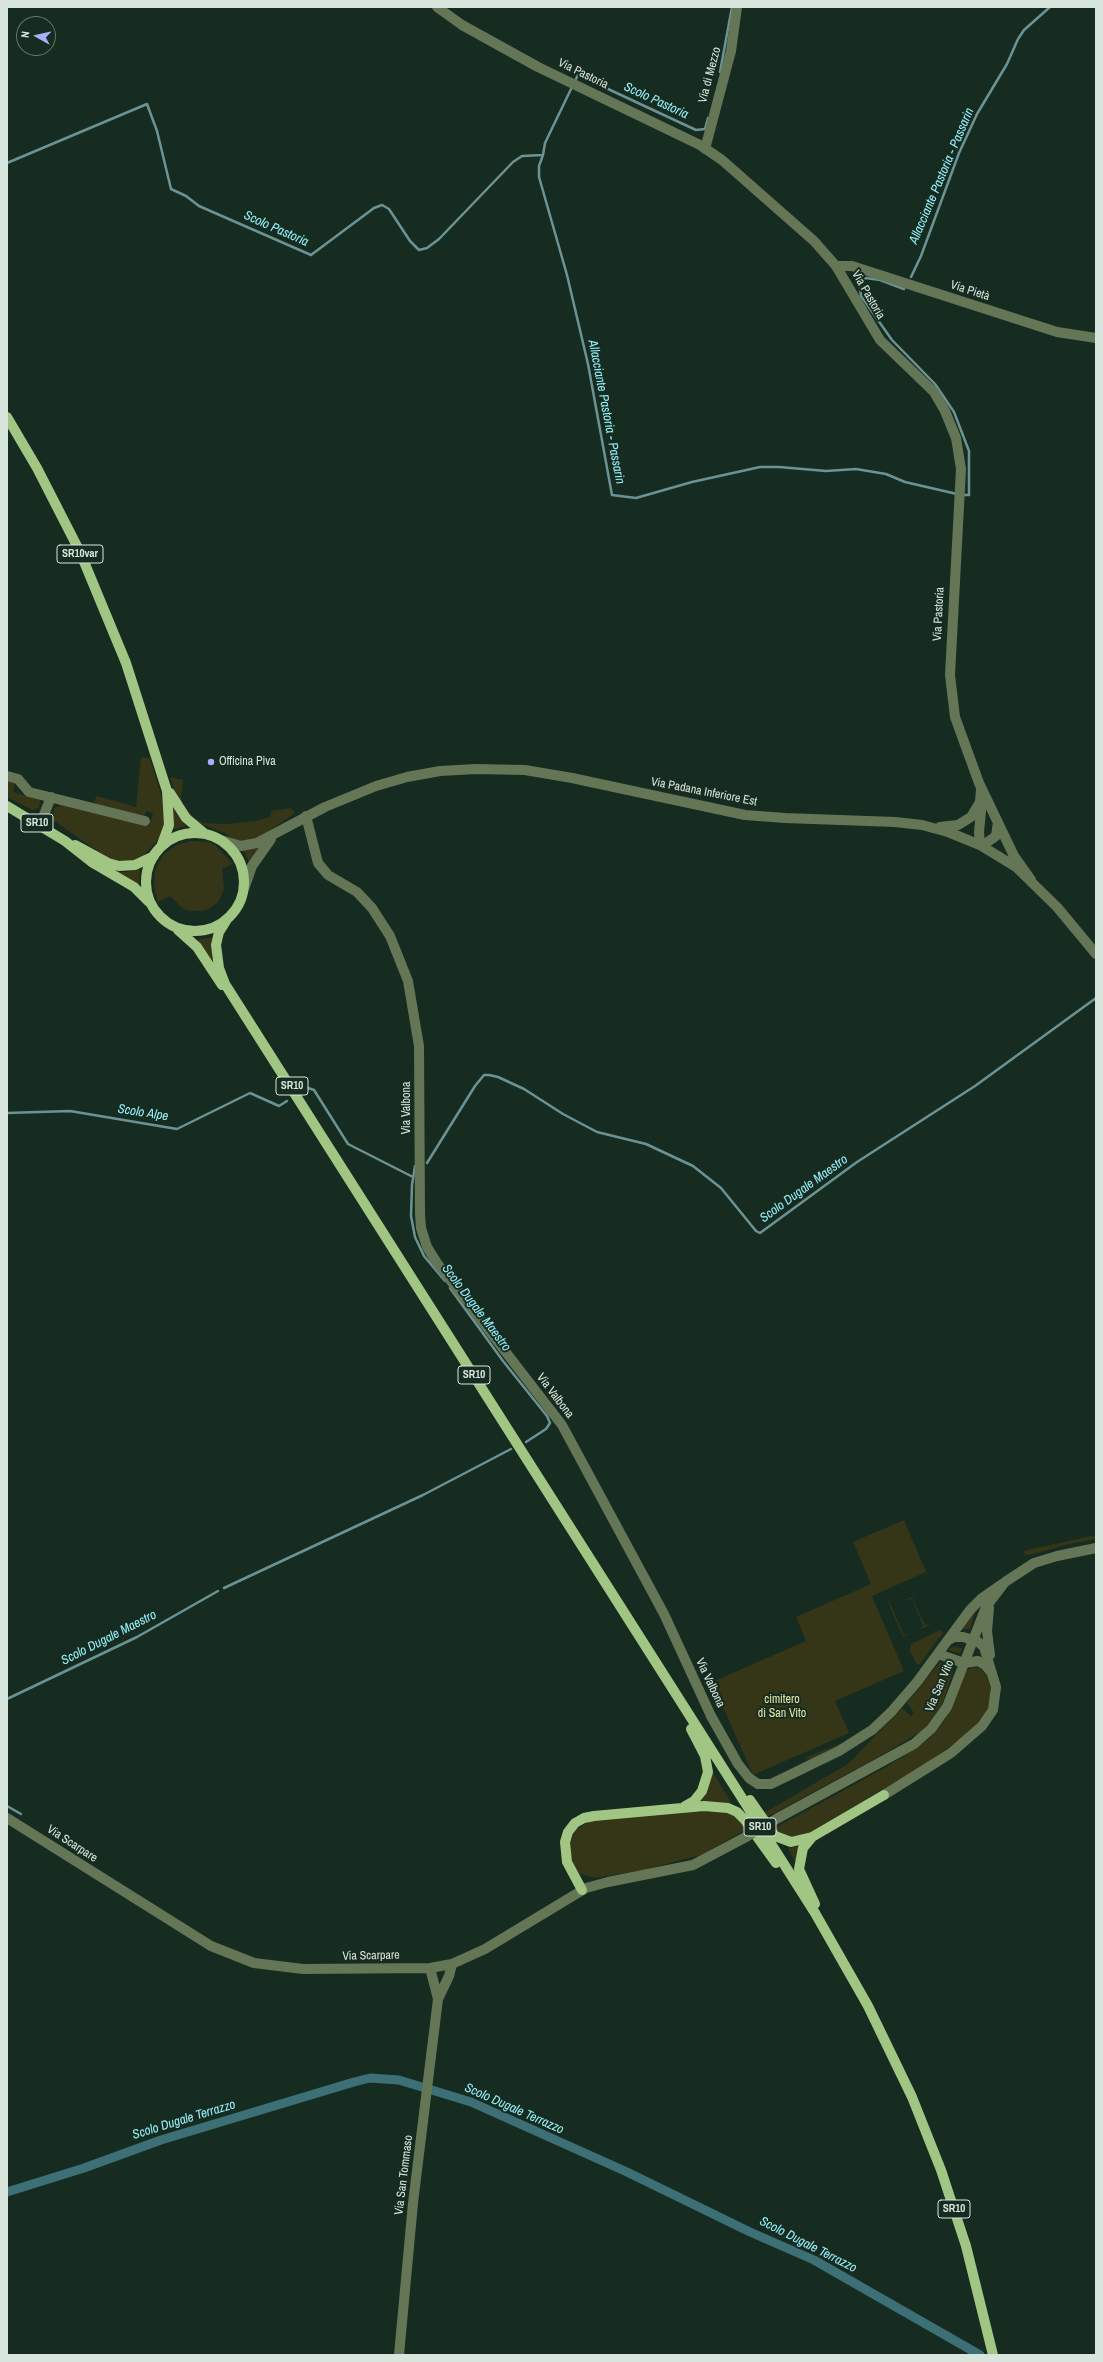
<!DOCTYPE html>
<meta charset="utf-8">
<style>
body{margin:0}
#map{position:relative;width:1103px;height:2362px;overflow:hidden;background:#172c20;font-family:"Archivo Narrow",sans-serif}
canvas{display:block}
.frame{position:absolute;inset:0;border:8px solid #d9e6dd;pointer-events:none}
.north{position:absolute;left:16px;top:16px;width:40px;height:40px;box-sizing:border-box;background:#172c20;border:1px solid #65766c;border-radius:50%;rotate:278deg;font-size:11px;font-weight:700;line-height:16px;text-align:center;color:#d9e6dd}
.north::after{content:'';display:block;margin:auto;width:14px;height:18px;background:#a8b0fc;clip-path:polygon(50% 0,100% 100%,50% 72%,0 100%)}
</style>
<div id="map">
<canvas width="1103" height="2362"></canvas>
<div class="frame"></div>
<div class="north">N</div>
</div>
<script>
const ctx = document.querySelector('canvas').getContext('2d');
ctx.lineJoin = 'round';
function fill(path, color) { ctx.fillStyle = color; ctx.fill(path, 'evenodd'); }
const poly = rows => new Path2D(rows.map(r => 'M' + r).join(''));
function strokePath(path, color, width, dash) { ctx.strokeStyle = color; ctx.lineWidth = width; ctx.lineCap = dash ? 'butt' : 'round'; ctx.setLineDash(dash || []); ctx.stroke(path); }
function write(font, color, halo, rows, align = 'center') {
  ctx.font = font + ' "Archivo Narrow",sans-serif'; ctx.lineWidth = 4; ctx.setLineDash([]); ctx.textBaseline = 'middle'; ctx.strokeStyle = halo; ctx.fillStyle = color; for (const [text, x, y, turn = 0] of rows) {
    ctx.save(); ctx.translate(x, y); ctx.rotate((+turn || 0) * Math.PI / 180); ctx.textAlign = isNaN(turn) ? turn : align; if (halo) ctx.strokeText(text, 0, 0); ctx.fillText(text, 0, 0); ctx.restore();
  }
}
fill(poly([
 [141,757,150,758,162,798,165,822,161,837,142,857,137,860,118,862,106,857,53,820,54,808,62,805,149,826,153,813,146,811,144,816,96,804,94,801,97,796,136,807],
 [170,777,183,780,181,797,183,805,194,818,204,823,227,824,255,821,270,817,271,811,291,808,295,813,260,837,245,842,233,839,225,833,199,823,190,816,177,798],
 [7,779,15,782,13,792,40,800,39,808,32,810,7,797],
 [171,801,177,815,186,826,172,830],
 [192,841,209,842,216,846,233,864,222,869,224,889,218,902,207,910,200,911,186,910,180,906,170,896,158,902,154,887,155,870,163,855,176,845],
 [262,845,256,851,249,862,243,850],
 [140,869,139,885,116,872,126,872],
 [213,937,211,947,213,964,197,940],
 [904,1520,926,1572,872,1596,904,1671,835,1701,849,1733,753,1775,712,1682,806,1641,796,1617,871,1584,853,1542],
 [1096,1535,1096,1539,1069,1544,1034,1554,1025,1555,1023,1551],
 [917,1595,912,1598,925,1625,931,1624,919,1630,923,1626,912,1599,905,1600],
 [895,1598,889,1602,892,1608,904,1635,910,1633,903,1637,888,1602],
 [976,1610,970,1629,963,1629,962,1628],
 [940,1630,943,1633,920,1664,917,1665,910,1651,911,1644],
 [954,1647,962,1648,960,1654,949,1650,950,1648],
 [940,1662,947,1664,953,1672,942,1705,922,1731,880,1756,767,1817,764,1813,848,1764,902,1708,911,1716,914,1713,907,1703],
 [973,1667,979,1668,989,1677,991,1698,988,1711,980,1722,958,1741,920,1768,805,1835,785,1838,773,1829,888,1766,928,1740,945,1720,966,1671],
 [845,1742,811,1760,807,1759,806,1757],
 [712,1774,714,1774,732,1804,700,1802],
 [704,1810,733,1813,747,1829,701,1855,643,1870,594,1878,579,1873,571,1861,570,1842,572,1837,577,1829,591,1821],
 [802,1844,795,1862,788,1849]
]), '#353518');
strokePath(poly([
 [720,72,732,7],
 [576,79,578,75,696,130,705,129,708,118],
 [543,155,539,166,539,177,567,275,588,364,612,495,636,498,692,482,760,467,779,467,826,471,856,469,886,474,905,482,957,494],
 [7,163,147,104,157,131,171,189,186,196,199,206,311,255,374,208,382,205,389,209,410,241,419,250,427,248,439,239,513,162,522,156,543,155,545,143,572,87],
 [911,277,921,256,959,153,977,114,1007,64,1018,39,1024,30,1050,7],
 [904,289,880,280,866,278,862,280,860,287,861,296,892,340,935,384,954,412,969,451,969,495,964,495],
 [308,1088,314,1090,348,1144,413,1177],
 [7,1113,70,1111,177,1129,250,1093,279,1106,287,1101],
 [427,1163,475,1086,484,1075,489,1075,498,1077,524,1089,563,1114,597,1132,646,1144,693,1166,721,1188,756,1231,760,1233,857,1162,975,1086,1096,998],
 [415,1166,412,1185,411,1216,415,1237,424,1256,445,1281],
 [450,1288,503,1361,547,1416,550,1423,546,1429,526,1442],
 [224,1588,423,1495,511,1449],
 [7,1699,137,1637,218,1591],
 [7,1806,21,1814]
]), '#6b9395', 2.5);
strokePath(poly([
 [7,2192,84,2168,161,2140,354,2082,370,2078,399,2080,471,2102,627,2172,750,2232,814,2260,980,2355]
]), '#3c7076', 9);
strokePath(poly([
 [437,7,462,25,538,67,700,145,722,160,814,241,836,266,880,340,934,392,945,411,956,438,961,469,950,675,955,717,979,783,1014,856,1031,880],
 [705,149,731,51,737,7],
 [836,266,852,266,1057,332,1096,338],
 [7,776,18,779,29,792,145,821],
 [306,816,318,863,328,875,357,892,372,908,390,936,408,981,419,1046,420,1214,421,1228,427,1247,437,1263,562,1425,664,1614,711,1716,738,1764,749,1778,758,1784,771,1784,839,1751,872,1730,892,1711,917,1682,970,1610,982,1598,1002,1584],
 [40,825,51,797],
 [940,827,958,825,971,817,980,802,981,789],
 [221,840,241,846,257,843,325,807,376,786,407,777,440,771,476,769,525,770,572,778,745,815,785,818,895,822,922,825,948,832,980,845,1016,867,1057,907,1096,954],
 [980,845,979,832,982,801],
 [982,846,996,836,998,822],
 [244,889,252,866,271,839],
 [989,1608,987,1631,990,1655],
 [938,1654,964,1663],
 [964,1663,978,1661,985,1665,991,1672],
 [884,1795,951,1753,982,1726,993,1710,996,1687,984,1647,977,1641,963,1637,954,1637,947,1641],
 [7,1818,211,1946,254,1963,303,1969,430,1968,452,1964,485,1949,586,1888,608,1882,693,1865,746,1837],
 [778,1818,914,1744,931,1729,947,1707,986,1607,1005,1582,1034,1563,1057,1556,1096,1548],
 [438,1999,449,1976,452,1964],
 [399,2355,413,2203,438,1999,430,1968]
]), '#647656', 10);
strokePath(poly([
 [7,417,37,468,80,552,126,663,167,791,169,825,161,847],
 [170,793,186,818,204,833],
 [7,806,65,841,93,863,134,887,149,902],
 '146 882a49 49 0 1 1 98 0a49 49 0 1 1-98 0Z',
 [75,845,108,863,119,866,135,865,154,856],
 [226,921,219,932,216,945,219,968,225,984,815,1913,868,2006,912,2097,941,2170,966,2246,993,2355],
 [178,930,197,947,222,985],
 [750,1800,775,1836,791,1842,812,1837,884,1795],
 [685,1806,694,1801,702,1791,708,1772,705,1756,691,1729],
 [812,1837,803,1848,799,1869,815,1904],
 [582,1890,567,1862,565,1842,568,1832,575,1823,584,1818,594,1816,704,1806,728,1808,737,1812,745,1820,776,1863]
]), '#a1c684', 10);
strokePath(poly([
 [746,1837,778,1818]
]), '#647656', 10);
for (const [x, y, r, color] of [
 [211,762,4,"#a8b0fc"]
]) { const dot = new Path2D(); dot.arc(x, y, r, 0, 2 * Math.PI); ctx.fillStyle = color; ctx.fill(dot); strokePath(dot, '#172c20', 1.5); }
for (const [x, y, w] of [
 [80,554,46],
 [37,823,32],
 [292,1086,32],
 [474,1375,32],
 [760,1827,32],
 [954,2209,32]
]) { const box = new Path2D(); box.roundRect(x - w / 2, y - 9, w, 18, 3); ctx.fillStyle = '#172c20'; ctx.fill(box); strokePath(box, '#d9e6dd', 1); }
write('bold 11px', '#d9e6dd', null, [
 ["SR10var",80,554],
 ["SR10",37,823],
 ["SR10",292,1086],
 ["SR10",474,1375],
 ["SR10",760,1827],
 ["SR10",954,2209]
]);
write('12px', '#d9e6dd', '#172c20', [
 ["Via Pastoria",583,74,26],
 ["Via di Mezzo",710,75,-75],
 ["Via Pietà",970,291,18],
 ["Via Pastoria",868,295,60],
 ["Via Pastoria",939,614,-87],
 ["Via Padana Inferiore Est",704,792,11],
 ["Via Valbona",407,1108,-90],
 ["Via Valbona",555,1396,53],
 ["Via Valbona",710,1683,65],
 ["Via San Vito",940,1686,-67],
 ["Via Scarpare",72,1844,33],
 ["Via Scarpare",371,1956,-1],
 ["Via San Tommaso",404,2175,-83]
]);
write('12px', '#d9e6dd', '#172c20', [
 ["Officina Piva",219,762]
], 'left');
write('12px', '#e8e8a5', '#172c20', [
 ["cimitero",782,1700],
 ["di San Vito",782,1714]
]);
write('italic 13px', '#96effa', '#172c20', [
 ["Scolo Pastoria",656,101,25],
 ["Allacciante Pastoria - Passarin",942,176,-67],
 ["Scolo Pastoria",276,229,24],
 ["Allacciante Pastoria - Passarin",606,412,79],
 ["Scolo Alpe",143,1113,9],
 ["Scolo Dugale Maestro",804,1189,-36],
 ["Scolo Dugale Maestro",476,1308,53],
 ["Scolo Dugale Maestro",109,1638,-27],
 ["Scolo Dugale Terrazzo",514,2109,24],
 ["Scolo Dugale Terrazzo",184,2120,-17],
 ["Scolo Dugale Terrazzo",808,2245,27]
]);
</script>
